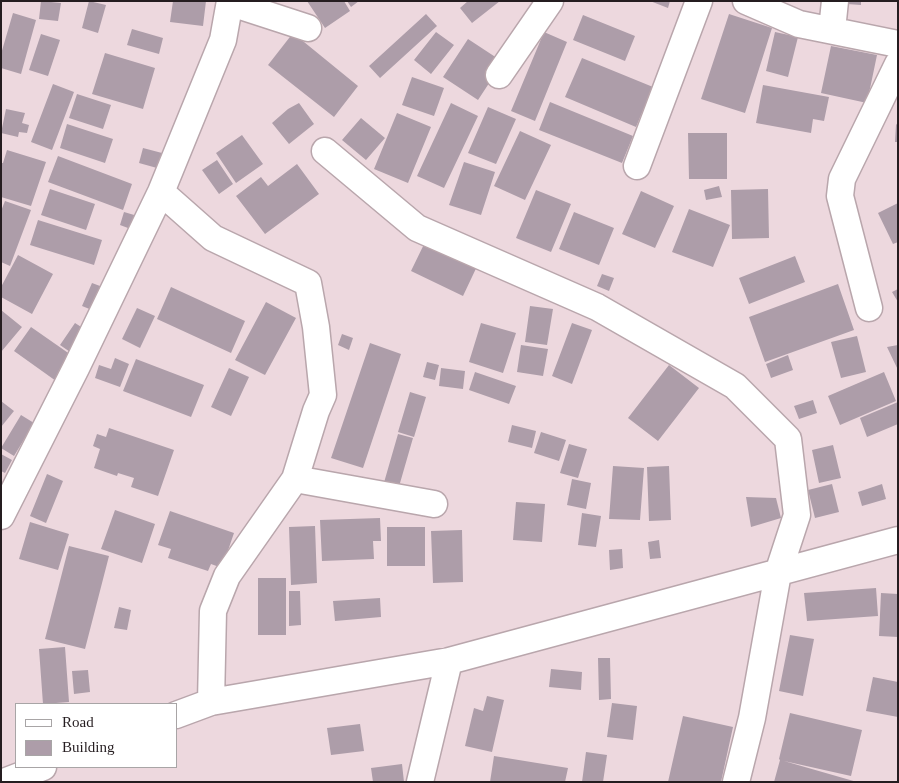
<!DOCTYPE html>
<style>
body{margin:0}
#map{position:relative;width:899px;height:783px;overflow:hidden;background:#edd8de;font-family:Georgia,serif}
canvas{display:block}
.frame{position:absolute;inset:0;border:2px solid #251d20;pointer-events:none}
.legend{position:absolute;left:15px;top:703px;width:162px;height:65px;box-sizing:border-box;background:#fff;border:1px solid #a8a5a6;margin:0;padding:6px 9px;list-style:none;font-size:15px;color:#251d20}
.legend li{display:flex;align-items:center;gap:10px;height:25px}
.legend b{width:25px;border:1px solid #a8a5a6}
</style>
<div id="map">
<canvas width="899" height="783"></canvas>
<div class="frame"></div>
<ul class="legend">
<li><b style="height:6px;background:#fff"></b>Road</li>
<li><b style="height:14px;background:#ad9da9"></b>Building</li>
</ul>
</div>
<script>
const ctx = document.querySelector('canvas').getContext('2d');
ctx.lineJoin = 'round';
function fill(path, color) { ctx.fillStyle = color; ctx.fill(path, 'evenodd'); }
const poly = rows => new Path2D(rows.map(r => 'M' + r).join(''));
function strokePath(path, color, width, dash) { ctx.strokeStyle = color; ctx.lineWidth = width; ctx.lineCap = dash ? 'butt' : 'round'; ctx.setLineDash(dash || []); ctx.stroke(path); }
fill(poly([
 [41,1,61,3,58,21,39,19],
 [89,1,106,5,98,33,82,28],
 [173,1,206,1,203,26,170,22],
 [307,1,344,1,350,11,325,28],
 [347,1,359,1,351,7],
 [468,1,500,1,472,23,460,8],
 [650,1,670,1,668,8],
 [847,1,861,1,861,5,847,4],
 [13,13,36,20,21,74,1,68,1,54],
 [426,14,437,26,380,78,369,66],
 [729,14,772,28,745,113,701,99],
 [583,15,635,36,625,61,573,40],
 [132,29,163,38,159,54,127,45],
 [436,32,454,45,431,74,414,60],
 [544,32,567,42,535,121,511,111],
 [775,32,798,37,788,77,766,71],
 [293,33,358,86,334,117,268,65],
 [41,34,60,40,48,76,29,70],
 [468,39,503,62,478,100,443,77],
 [831,46,877,55,867,103,821,93],
 [105,53,155,68,143,109,92,94],
 [582,58,653,87,636,127,565,97],
 [412,77,444,88,434,116,402,105],
 [53,84,74,92,52,150,31,142],
 [763,85,829,97,824,121,813,119,811,133,756,123],
 [77,94,111,105,103,129,69,118],
 [550,102,633,136,622,163,539,130],
 [299,103,314,124,289,144,272,123,288,109],
 [451,103,478,116,444,188,417,176],
 [488,107,516,119,496,164,468,153],
 [6,109,25,113,22,123,29,125,27,133,19,132,18,137,1,133],
 [397,113,431,127,408,183,374,169],
 [361,118,385,138,366,160,342,140],
 [898,122,898,142,895,142,896,125],
 [67,124,113,139,105,163,60,148],
 [520,131,551,145,525,200,494,186],
 [688,133,727,133,727,179,689,179],
 [242,135,263,164,236,183,216,153],
 [143,148,162,153,157,168,139,163],
 [7,150,46,162,31,206,1,197,1,163,3,163],
 [58,156,132,184,123,210,48,182],
 [217,160,233,184,219,194,202,170],
 [464,162,495,172,481,215,449,205],
 [297,164,319,194,265,234,236,196,261,177,268,186],
 [719,186,722,197,706,200,704,190],
 [50,189,95,204,86,230,41,215],
 [768,189,769,238,732,239,731,190],
 [536,190,571,204,551,252,516,238],
 [641,191,674,206,655,248,622,234],
 [5,201,31,210,10,266,1,262,1,211],
 [898,203,898,242,893,244,878,213],
 [689,209,730,225,713,267,672,252],
 [124,212,141,217,136,231,120,225],
 [574,212,614,228,599,265,559,249],
 [38,220,102,240,94,265,30,245],
 [428,236,480,260,463,296,411,271],
 [18,255,53,274,32,314,1,297,1,287],
 [795,256,805,282,749,304,739,278],
 [602,274,614,278,609,291,597,286],
 [92,283,108,289,97,312,82,306],
 [838,284,854,330,765,362,749,317],
 [171,287,245,321,231,353,157,319],
 [898,289,898,302,892,292],
 [266,302,296,318,265,375,235,360],
 [530,306,553,309,547,345,525,342],
 [137,308,155,316,140,348,122,339],
 [1,310,22,327,1,352],
 [75,323,89,332,73,354,60,345],
 [481,323,516,333,503,373,469,362],
 [572,323,592,330,572,384,552,376],
 [31,327,74,357,56,381,14,351],
 [342,334,353,338,349,350,338,345],
 [857,336,866,372,841,378,831,342],
 [370,343,401,354,363,468,331,458],
 [521,345,548,349,543,376,517,372],
 [898,345,898,370,887,347],
 [788,355,793,370,771,378,766,364],
 [115,358,129,364,120,387,95,378,99,365,111,369],
 [136,359,204,385,191,417,123,391],
 [427,362,439,365,435,380,423,377],
 [669,365,699,388,658,441,628,418],
 [229,368,249,377,231,416,211,407],
 [441,368,465,371,463,389,439,386],
 [475,372,516,386,509,404,469,390],
 [884,372,896,401,840,425,828,396],
 [410,392,426,397,414,437,398,432],
 [813,400,817,413,799,419,794,406],
 [1,401,14,411,1,427],
 [898,402,898,424,867,437,860,418],
 [21,415,34,423,14,456,1,448],
 [512,425,536,431,532,448,508,442],
 [109,428,174,450,158,496,131,487,134,478,118,473,117,476,94,468,100,449,93,446,97,434,106,437],
 [541,432,566,440,559,461,534,453],
 [398,434,413,438,398,490,383,486],
 [569,444,587,449,578,478,560,473],
 [833,445,841,478,819,483,812,450],
 [1,454,12,460,5,473,1,471],
 [613,466,644,468,640,520,609,519],
 [669,466,671,520,649,521,647,467],
 [47,474,63,481,46,523,30,516],
 [572,479,591,483,586,509,567,505],
 [832,484,839,512,815,518,808,490],
 [882,484,886,499,862,506,858,492],
 [746,497,776,498,781,518,751,527],
 [516,502,545,504,542,542,513,540],
 [115,510,155,524,142,563,101,549],
 [170,511,234,533,222,568,211,564,208,571,168,558,171,549,158,545],
 [582,513,601,516,596,547,578,545],
 [380,518,381,541,373,541,374,559,322,561,320,520],
 [30,522,69,534,58,570,19,559],
 [315,526,317,583,291,585,289,527],
 [387,527,425,527,425,566,387,566],
 [462,530,463,582,433,583,431,531],
 [659,540,661,558,650,559,648,542],
 [69,546,109,556,85,649,45,639],
 [622,549,623,568,610,570,609,550],
 [258,578,286,578,286,635,258,635],
 [876,588,878,616,807,621,804,593],
 [289,591,300,591,301,625,289,626],
 [881,593,898,594,898,637,879,636],
 [380,598,381,617,335,621,333,601],
 [119,607,131,610,127,630,114,628],
 [790,635,814,639,803,696,779,691],
 [65,647,69,702,43,704,39,649],
 [598,658,610,658,611,699,599,700],
 [551,669,582,672,581,690,549,687],
 [88,670,90,692,74,694,72,671],
 [873,677,898,682,898,717,866,711],
 [487,696,504,700,492,752,465,746,474,708,483,711],
 [612,703,637,706,633,740,607,737],
 [790,713,862,730,851,776,784,761,857,782,774,782,780,760,779,759],
 [683,716,733,727,721,782,668,782],
 [360,724,364,751,331,755,327,728],
 [586,752,607,755,603,782,582,782],
 [494,756,568,768,565,782,490,782],
 [402,764,404,782,373,782,371,768]
]), '#ad9da9');
const minor = poly([
 [746,1,799,24,898,44],
 [231,3,308,28],
 [832,30,835,1],
 [499,75,550,1],
 [325,151,417,228,597,307,735,386,788,439,797,515,778,573,752,718,736,782],
 [637,166,699,1],
 [161,192,213,238,308,283,316,327,323,395,316,411,295,479],
 [869,308,840,196,842,179,898,64],
 [1,516,76,368,161,192,223,40,230,1],
 [211,702,213,611,227,576,295,479,434,504],
 [176,715,211,702,449,661,898,540],
 [4,782,43,767],
 [420,782,449,661]
]);
strokePath(minor, '#b9a6ac', 29);
strokePath(minor, '#fff', 26);
</script>
